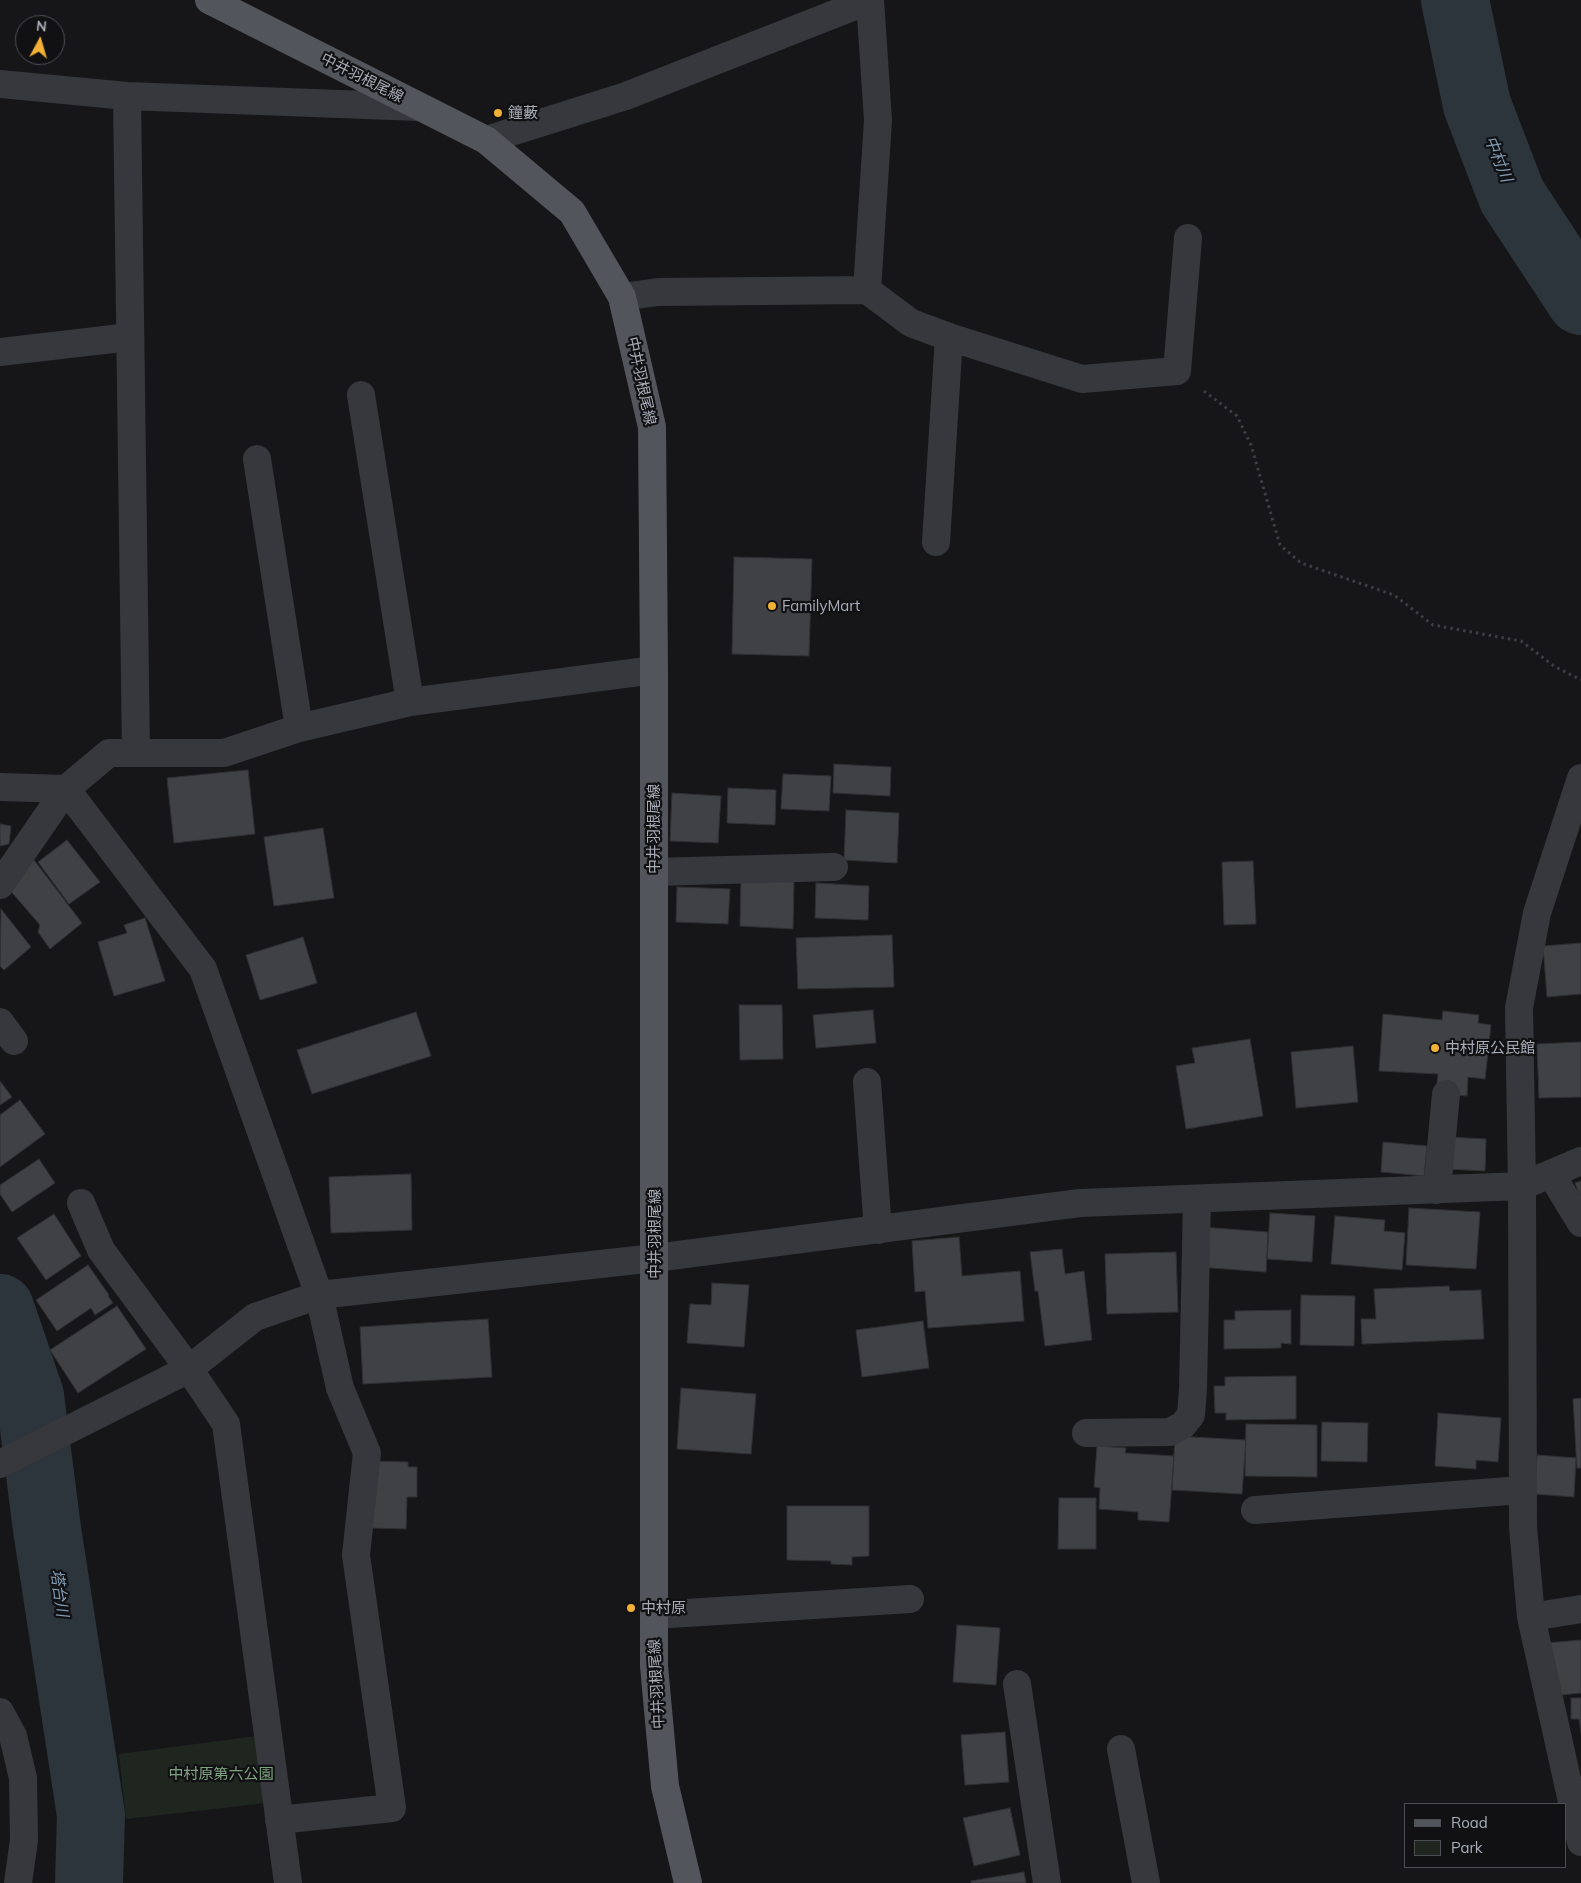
<!DOCTYPE html>
<meta charset="utf-8">
<style>
body{margin:0}
#map{position:relative;width:1581px;height:1883px;overflow:hidden;background:#161618;font-family:Mulish,sans-serif}
canvas{display:block}
.legend{position:absolute;left:1404px;top:1803px;width:162px;height:65px;box-sizing:border-box;background:#111113;border:1px solid #4d4f55;margin:0;padding:6px 9px;list-style:none;font-size:15px;color:#a8adb8}
.legend li{display:flex;align-items:center;gap:10px;height:25px}
.legend b{width:25px;border:1px solid #4d4f55}
.north{position:absolute;left:15px;top:15px;width:50px;height:50px;box-sizing:border-box;background:#111113;border:1px solid #4d4f55;border-radius:50%;rotate:6deg;font-size:14px;font-weight:700;line-height:20px;text-align:center;color:#a8adb8}
.north::after{content:'';display:block;margin:auto;width:18px;height:22px;background:#f2b134;clip-path:polygon(50% 0,100% 100%,50% 72%,0 100%)}
</style>
<div id="map">
<canvas width="1581" height="1883"></canvas>
<ul class="legend">
<li><b style="height:6px;background:#53555c"></b>Road</li>
<li><b style="height:14px;background:#1e261f"></b>Park</li>
</ul>
<div class="north">N</div>
</div>
<script>
const ctx = document.querySelector('canvas').getContext('2d');
ctx.lineJoin = 'round';
function fill(path, color) { ctx.fillStyle = color; ctx.fill(path, 'evenodd'); }
const poly = rows => new Path2D(rows.map(r => 'M' + r).join(''));
function strokePath(path, color, width, dash) { ctx.strokeStyle = color; ctx.lineWidth = width; ctx.lineCap = dash ? 'butt' : 'round'; ctx.setLineDash(dash || []); ctx.stroke(path); }
function write(font, color, halo, rows, align = 'center') {
  ctx.font = font + ' Mulish,"Noto Sans JP",sans-serif'; ctx.lineWidth = 4.5; ctx.setLineDash([]); ctx.textBaseline = 'middle'; ctx.strokeStyle = halo; ctx.fillStyle = color; for (const [text, x, y, turn = 0] of rows) {
    ctx.save(); ctx.translate(x, y); ctx.rotate((+turn || 0) * Math.PI / 180); ctx.textAlign = isNaN(turn) ? turn : align; if (halo) ctx.strokeText(text, 0, 0); ctx.fillText(text, 0, 0); ctx.restore();
  }
}
fill(poly([
 [257,1736,266,1803,126,1819,119,1754]
]), '#1e261f');
strokePath(poly([
 [1455,0,1477,105,1512,196,1581,301],
 [0,1308,30,1396,47,1529,91,1815,89,1883]
]), '#2c353c', 68);
const building = poly([
 [734,557,812,559,809,656,732,654,734,557],
 [834,764,891,767,890,796,833,793,834,764],
 [248,770,255,834,174,843,167,778,248,770],
 [783,774,831,776,829,811,781,809,783,774],
 [728,788,776,790,775,825,727,823,728,788],
 [672,793,721,796,718,843,670,841,672,793],
 [846,810,899,813,897,863,844,860,846,810],
 [0,824,11,826,9,844,0,846,0,824],
 [323,828,334,898,274,906,264,837,323,828],
 [67,840,100,882,69,904,38,862,67,840],
 [34,860,82,923,50,949,38,932,40,925,8,888,34,860],
 [1253,861,1256,924,1224,925,1222,862,1253,861],
 [741,879,794,882,793,929,740,926,741,879],
 [816,883,869,886,868,920,815,918,816,883],
 [677,887,730,889,728,924,676,922,677,887],
 [1,909,31,947,4,970,0,966,1,909],
 [145,918,165,981,114,996,98,942,127,933,124,925,145,918],
 [892,935,894,987,798,989,796,938,892,935],
 [303,937,317,983,260,1000,246,955,303,937],
 [1581,943,1581,994,1547,997,1543,946,1581,943],
 [739,1005,782,1005,783,1059,740,1060,739,1005],
 [873,1010,876,1043,816,1048,813,1015,873,1010],
 [1443,1011,1479,1015,1478,1023,1491,1025,1485,1079,1468,1077,1467,1096,1436,1093,1438,1074,1379,1071,1383,1014,1442,1020,1443,1011],
 [416,1012,431,1056,312,1094,297,1050,416,1012],
 [1250,1039,1263,1116,1186,1129,1176,1066,1195,1063,1192,1048,1250,1039],
 [1581,1042,1581,1097,1539,1098,1537,1044,1581,1042],
 [1353,1046,1358,1102,1296,1108,1291,1052,1353,1046],
 [0,1081,12,1097,0,1105,0,1081],
 [20,1100,45,1134,0,1167,0,1115,20,1100],
 [1449,1137,1486,1139,1485,1171,1447,1169,1449,1137],
 [1383,1142,1427,1146,1424,1176,1381,1172,1383,1142],
 [39,1159,55,1183,12,1212,0,1194,0,1185,39,1159],
 [411,1174,412,1230,331,1233,329,1177,411,1174],
 [1581,1181,1581,1198,1575,1183,1581,1181],
 [1409,1208,1480,1212,1476,1269,1406,1265,1409,1208],
 [1270,1213,1315,1216,1312,1262,1267,1259,1270,1213],
 [54,1214,81,1256,46,1280,17,1238,54,1214],
 [1335,1216,1385,1220,1384,1231,1405,1233,1402,1270,1331,1264,1335,1216],
 [1201,1227,1268,1232,1266,1272,1199,1267,1201,1227],
 [959,1237,962,1276,1020,1271,1024,1321,928,1328,925,1291,915,1292,912,1241,959,1237],
 [1062,1249,1065,1274,1084,1271,1092,1340,1045,1346,1038,1291,1035,1291,1030,1252,1062,1249],
 [1176,1252,1178,1312,1107,1314,1105,1254,1176,1252],
 [88,1265,109,1295,108,1296,113,1303,95,1315,91,1308,57,1331,36,1300,88,1265],
 [712,1283,749,1285,744,1347,687,1343,690,1304,711,1305,712,1283],
 [1449,1286,1450,1291,1481,1290,1484,1339,1362,1344,1361,1319,1376,1319,1374,1289,1449,1286],
 [1301,1295,1355,1296,1354,1346,1300,1345,1301,1295],
 [117,1306,146,1349,78,1393,50,1350,117,1306],
 [1291,1310,1291,1344,1281,1343,1281,1348,1224,1349,1224,1320,1235,1320,1235,1311,1291,1310],
 [488,1319,492,1377,363,1384,360,1327,488,1319],
 [923,1321,929,1368,862,1377,856,1330,923,1321],
 [1296,1376,1296,1419,1226,1420,1226,1413,1215,1413,1214,1386,1225,1386,1225,1377,1296,1376],
 [681,1388,756,1394,751,1454,677,1449,681,1388],
 [1581,1398,1581,1468,1577,1468,1573,1399,1581,1398],
 [1438,1413,1501,1418,1498,1462,1476,1460,1476,1469,1435,1466,1438,1413],
 [1322,1422,1368,1423,1367,1462,1321,1461,1322,1422],
 [1246,1424,1317,1425,1317,1477,1245,1476,1246,1424],
 [1175,1436,1246,1440,1242,1494,1172,1490,1175,1436],
 [1097,1446,1126,1448,1125,1453,1174,1456,1169,1522,1138,1520,1138,1512,1099,1509,1100,1488,1094,1487,1097,1446],
 [1537,1455,1576,1458,1574,1497,1535,1494,1537,1455],
 [373,1461,408,1462,408,1467,417,1467,417,1497,407,1497,406,1529,372,1528,373,1461],
 [1059,1498,1096,1498,1096,1549,1058,1549,1059,1498],
 [787,1506,869,1506,869,1556,852,1557,852,1565,831,1564,831,1561,787,1560,787,1506],
 [957,1625,1000,1628,996,1685,953,1682,957,1625],
 [1581,1640,1581,1693,1550,1696,1546,1643,1581,1640],
 [1571,1698,1581,1698,1581,1733,1579,1719,1571,1719,1571,1698],
 [1005,1732,1009,1782,965,1785,961,1735,1005,1732],
 [1010,1808,1020,1855,974,1866,963,1818,1010,1808],
 [1024,1872,1026,1883,971,1883,971,1881,1024,1872]
]);
fill(building, '#404145');
strokePath(building, '#303034', 1);
strokePath(poly([
 [1204,391,1237,416,1251,445,1280,545,1301,563,1394,595,1433,625,1521,641,1554,666,1581,680]
]), '#3d3f44', 3, [2.5, 4]);
strokePath(poly([
 [0,84,127,96,419,107],
 [127,96,136,753],
 [486,140,626,96,870,0,878,120,867,290],
 [622,297,658,292,867,290,911,323,949,337,1082,379,1177,371,1188,238],
 [0,352,130,337],
 [361,395,410,702],
 [257,459,299,728],
 [936,542,949,337],
 [1581,778,1537,913,1519,1008,1522,1186,1523,1527,1531,1617,1581,1842],
 [0,787,66,789,203,969,319,1295,340,1388,367,1453,356,1555,392,1808,279,1820],
 [654,872,834,867],
 [0,885,66,789,109,753,224,753,299,728,410,702,654,670],
 [0,1022,14,1041],
 [867,1082,878,1230],
 [1551,1174,1581,1223],
 [1437,1190,1446,1094],
 [81,1203,101,1250,189,1369,226,1424,288,1883],
 [1086,1433,1170,1432,1183,1425,1191,1415,1193,1389,1197,1199],
 [0,1464,189,1369,255,1317,319,1295,655,1258,1080,1203,1522,1186,1581,1161],
 [1255,1510,1522,1490],
 [654,1615,910,1599],
 [1531,1617,1581,1609],
 [1017,1684,1047,1883],
 [0,1712,13,1736,23,1778,24,1840,18,1883],
 [1121,1749,1146,1883]
]), '#37383d', 28);
strokePath(poly([
 [209,0,486,140,572,212,622,297,652,427,654,670,654,1666,665,1786,688,1883]
]), '#53555c', 28);
for (const [x, y, r, color] of [
 [498,113,5,"#f2b134"],
 [772,606,5,"#f2b134"],
 [1435,1048,5,"#f2b134"],
 [631,1608,5,"#f2b134"]
]) { const dot = new Path2D(); dot.arc(x, y, r, 0, 2 * Math.PI); ctx.fillStyle = color; ctx.fill(dot); strokePath(dot, '#111113', 2); }
write('15px', '#a8adb8', '#111113', [
 ["中井羽根尾線",362,78,27],
 ["中井羽根尾線",641,381,78],
 ["中井羽根尾線",654,829,-90],
 ["中井羽根尾線",655,1234,-90],
 ["中井羽根尾線",657,1684,-93]
]);
write('15px', '#a8adb8', '#111113', [
 ["鐘藪",508,113],
 ["FamilyMart",782,606],
 ["中村原公民館",1445,1048],
 ["中村原",641,1608]
], 'left');
write('15px', '#7fa381', '#111113', [
 ["中村原第六公園",221,1774]
]);
write('italic 16px', '#7f9bb3', '#111113', [
 ["中村川",1498,159,68],
 ["塔台川",59,1593,82]
]);
</script>
